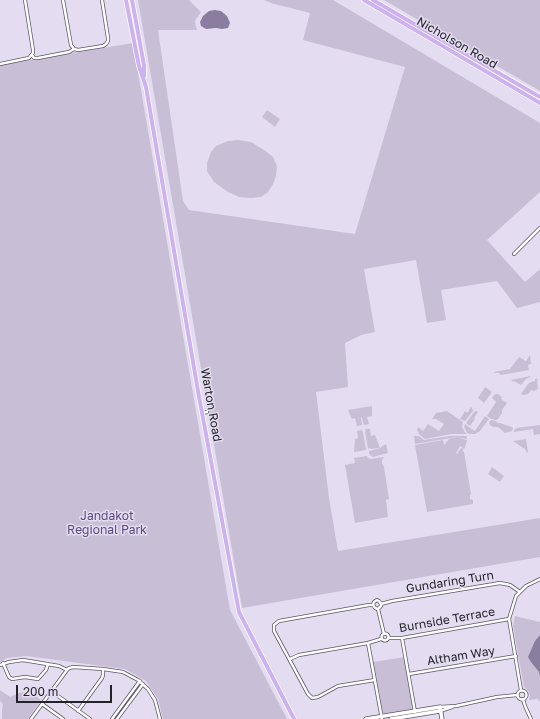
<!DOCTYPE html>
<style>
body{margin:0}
#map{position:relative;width:540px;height:719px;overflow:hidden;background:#e4dcf1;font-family:"Golos Text",sans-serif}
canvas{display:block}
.scale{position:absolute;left:16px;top:685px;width:96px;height:18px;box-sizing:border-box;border:2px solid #242229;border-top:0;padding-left:5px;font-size:12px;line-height:14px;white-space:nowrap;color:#242229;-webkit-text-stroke:3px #e4dcf1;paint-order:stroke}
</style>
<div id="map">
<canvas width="540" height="719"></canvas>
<div class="scale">200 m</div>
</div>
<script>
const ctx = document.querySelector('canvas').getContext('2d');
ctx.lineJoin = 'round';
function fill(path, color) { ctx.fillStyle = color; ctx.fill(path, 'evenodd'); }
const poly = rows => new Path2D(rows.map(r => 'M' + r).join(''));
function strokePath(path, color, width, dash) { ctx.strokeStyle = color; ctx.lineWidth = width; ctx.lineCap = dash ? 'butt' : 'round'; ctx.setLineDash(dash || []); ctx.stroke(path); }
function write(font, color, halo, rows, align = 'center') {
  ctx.font = font + ' "Golos Text",sans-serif'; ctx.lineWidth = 3; ctx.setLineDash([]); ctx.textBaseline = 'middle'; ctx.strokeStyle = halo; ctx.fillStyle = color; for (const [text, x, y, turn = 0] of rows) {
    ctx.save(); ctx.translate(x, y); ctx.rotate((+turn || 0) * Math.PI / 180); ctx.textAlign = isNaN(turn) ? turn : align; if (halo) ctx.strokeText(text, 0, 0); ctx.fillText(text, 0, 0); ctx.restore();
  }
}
fill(poly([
 [138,0,189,0,201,12,196,19,195,22,197,30,158,30,183,201,189,210,355,234,405,67,303,40,310,13,271,3,264,0,333,0,540,123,540,192,487,240,525,282,539,270,540,271,540,302,517,308,497,281,441,290,446,320,427,323,416,260,364,269,375,332,361,335,345,343,348,387,316,392,329,498,338,551,540,518,540,557,242,608],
 [384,0,540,0,540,91],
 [133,43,230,610,287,719,163,719,158,699,146,681,125,669,26,656,7,658,0,662,0,65],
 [267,110,280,119,275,127,262,117],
 [238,140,251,142,264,150,273,157,277,166,276,176,273,184,268,192,261,197,251,198,239,197,228,192,214,182,207,171,207,163,211,152,216,146,228,141],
 [530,355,531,364,529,364,528,366,529,370,501,375,499,373,495,373,494,372,510,369,519,357,526,361],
 [530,376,530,377,526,379,521,385,514,381,514,382,511,380],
 [535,379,538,379,537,381,538,389,534,391,531,390,528,394,523,395,521,394,528,384,531,382,535,381],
 [485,387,492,392,484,403,478,398],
 [495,394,498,394,502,397,501,399,507,403,502,410,502,413,498,419,496,420,491,419,487,416,496,402,492,398],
 [372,406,372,416,367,417,369,424,364,425,362,418,361,417,362,425,357,426,355,418,352,419,348,410],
 [471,407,472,408,473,411,465,421,464,421,460,419,465,411,467,413],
 [447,411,463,422,462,427,466,434,451,434,425,439,419,434,417,430,418,427,423,431,428,424,439,431,444,424,436,419,432,419,436,413],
 [476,411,478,412,474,418,475,419,470,426,466,423,474,412],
 [485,416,489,419,479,432,476,432,475,431],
 [491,420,496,421,498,423,500,423,512,427,513,428,512,431,505,433,498,427,493,427,490,425,489,422],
 [465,424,476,432,478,432,475,434,470,434,467,433,464,427],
 [540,425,540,434,534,435,533,429,514,432,514,430,517,428],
 [366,429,370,429,371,436,375,435,380,448,371,449,370,448,368,449,365,432],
 [361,430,363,432,366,450,354,452,355,439,358,438,357,431],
 [414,436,419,436,424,440,450,436,467,436,467,439,457,437,467,440,465,448,464,449,460,446,456,453,451,449,457,454,461,448,463,449,463,451,464,452,471,494,470,495,470,499,473,500,473,504,427,512,415,445,443,440,444,445,449,439,457,437,415,444],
 [526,439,528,452,527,453,525,449,513,441],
 [386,444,388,453,373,457,369,454,369,451,381,448,381,447],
 [367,456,368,458,370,459,384,457,382,460,382,463,384,467,389,499,386,500,388,517,355,523,345,465,355,463,354,458],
 [492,467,504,476,500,482,488,474],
 [515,616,540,622,540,702,538,699,529,700,530,695,528,691,524,687,513,626],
 [405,657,409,681,408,682,413,706,411,709,409,710,385,714,381,711,379,697,380,696,373,662],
 [0,690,10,697,22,692,27,693,33,694,41,700,28,719,2,719,2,710,3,704,0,701]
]), '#c8bfd6');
fill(poly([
 [215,10,221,11,227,16,230,23,228,28,222,29,216,28,206,29,201,26,200,22,203,16,209,11],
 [540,635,540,676,539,672,531,662,528,657,535,641]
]), '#8a7d9f');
const minor = poly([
 [63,0,71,45,74,49,78,50,103,46,106,44,108,41,108,38,102,0],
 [32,55,34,58,38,58,69,52,74,49],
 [0,64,29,58,33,53,33,50,25,0],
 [514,254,540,228],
 [202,413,207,412],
 [381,604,379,601,377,600,374,602,373,605,375,608,378,609,381,606,381,604,392,601,500,583,510,585,520,592],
 [373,605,369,605,279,621,274,625,274,631,308,694,312,698,318,697,338,686,375,680],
 [378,609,384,634],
 '381.5 637a3.5 3.5 0 1 1 7 0a3.5 3.5 0 1 1-7 0Z',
 [388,638,402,638,509,619],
 [402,638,415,712],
 [368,643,382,719],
 [290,659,299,655,368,643,381,639],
 [3,663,9,677,12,679,25,677,38,679,46,670,48,664],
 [0,665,9,662,23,660,59,666,67,670,69,668,74,667,103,669,123,672,138,680,148,689,155,700,160,719],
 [409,674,516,656],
 [521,690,509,619,516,596,526,586,540,579],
 '517.5 695a4.5 4.5 0 1 1 9 0a4.5 4.5 0 1 1-9 0Z',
 [51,691,90,719],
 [523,699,525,706,531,719],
 [42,704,63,719],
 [440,707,456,706,497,697,517,695],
 [78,711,102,678,103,675,103,669],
 [440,711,452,707],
 [31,719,67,670],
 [112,719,140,681],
 [117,719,143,684]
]);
const tertiary = poly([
 [366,719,440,707,442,719],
 [391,719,440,711]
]);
const primary = poly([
 [126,0,139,66,146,87,198,391,239,612,294,719],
 [132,0,144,65,144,76],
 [364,0,540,103],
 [373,0,540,97]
]);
strokePath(minor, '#5c5567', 4);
strokePath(tertiary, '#5c5567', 5);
strokePath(primary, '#fff', 5.5);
strokePath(minor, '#fff', 2.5);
strokePath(tertiary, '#fff', 3.5);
strokePath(primary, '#cdb2ef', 4);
write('12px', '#242229', '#e4dcf1', [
 ["Nicholson Road",457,43,30],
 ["Warton Road",211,405,80],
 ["Gundaring Turn",450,582,-9],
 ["Burnside Terrace",447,620,-10],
 ["Altham Way",461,656,-9]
]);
write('12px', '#5e487b', '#e4dcf1', [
 ["Jandakot",107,516],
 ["Regional Park",107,530]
]);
</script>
